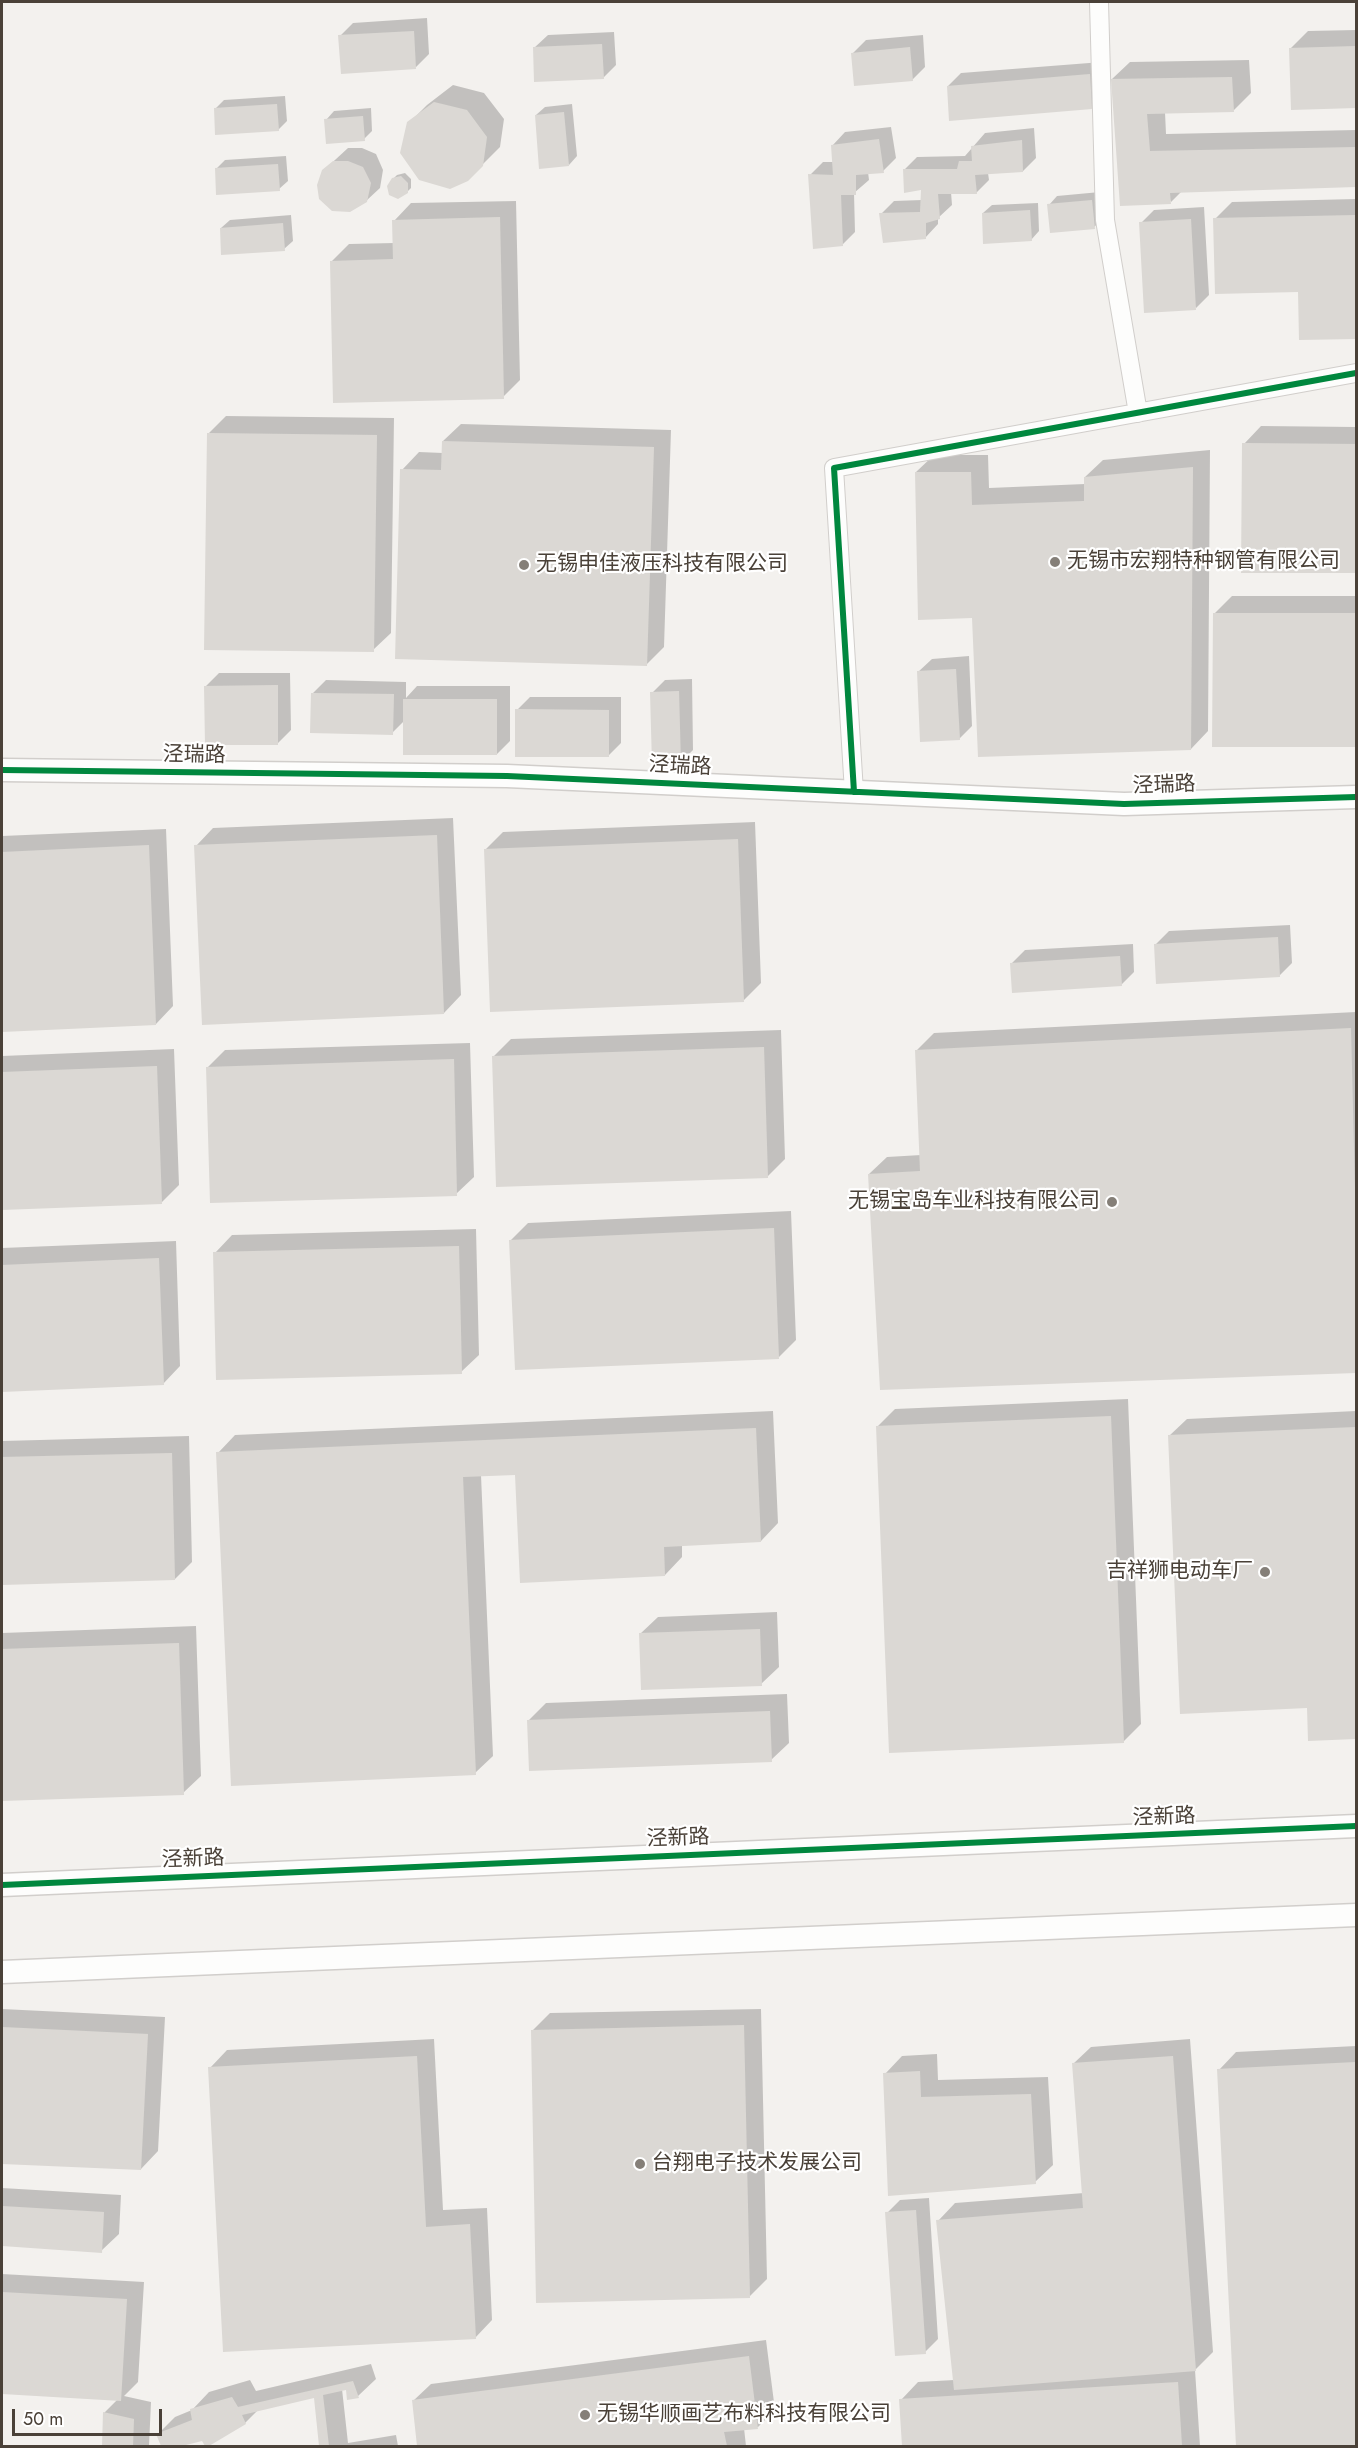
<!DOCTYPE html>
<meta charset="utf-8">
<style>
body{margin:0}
#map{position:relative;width:1358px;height:2448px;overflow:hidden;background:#f3f1ee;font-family:Jost,sans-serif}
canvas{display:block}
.frame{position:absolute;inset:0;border:3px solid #4a4138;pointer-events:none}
.scale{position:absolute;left:12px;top:2409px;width:150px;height:27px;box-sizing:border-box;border:3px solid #4a4138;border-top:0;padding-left:8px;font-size:18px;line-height:21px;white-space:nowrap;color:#4a4138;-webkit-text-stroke:4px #fff;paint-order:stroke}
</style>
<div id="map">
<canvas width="1358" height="2448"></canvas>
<div class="frame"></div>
<div class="scale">50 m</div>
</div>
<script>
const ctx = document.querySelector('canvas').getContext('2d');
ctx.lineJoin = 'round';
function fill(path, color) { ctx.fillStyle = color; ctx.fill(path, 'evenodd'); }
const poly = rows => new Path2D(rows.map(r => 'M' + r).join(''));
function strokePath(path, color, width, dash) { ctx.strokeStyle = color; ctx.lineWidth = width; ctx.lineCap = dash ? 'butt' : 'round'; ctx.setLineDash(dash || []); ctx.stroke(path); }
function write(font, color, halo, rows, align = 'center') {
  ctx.font = font + ' Jost,"Noto Sans SC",sans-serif'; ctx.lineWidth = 4.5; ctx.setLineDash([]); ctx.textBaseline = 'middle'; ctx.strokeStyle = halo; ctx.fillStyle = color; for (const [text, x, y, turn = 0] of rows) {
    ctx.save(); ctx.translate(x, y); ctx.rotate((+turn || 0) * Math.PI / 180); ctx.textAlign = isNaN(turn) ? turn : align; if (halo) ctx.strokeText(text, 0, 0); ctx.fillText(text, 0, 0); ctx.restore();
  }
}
fill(poly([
 [427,18,429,54,416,67,340,36,353,23],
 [1356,30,1356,107,1292,108,1290,49,1308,31],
 [614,32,616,65,603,78,534,48,548,35],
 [923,35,925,67,912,80,853,53,866,40],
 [1249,60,1251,93,1234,110,1165,112,1166,134,1356,130,1356,186,1182,191,1171,202,1112,79,1130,62],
 [1102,62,1105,95,1092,108,948,86,961,73],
 [453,85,484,93,504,119,500,147,467,180,409,123,427,105],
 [285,96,287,121,278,130,215,109,224,100],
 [572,104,577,156,569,165,536,115,545,107],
 [371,108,372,131,364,139,326,120,334,111],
 [891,127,896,158,883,171,868,172,869,180,854,193,855,232,842,245,810,175,823,162,833,162,832,146,845,132],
 [1034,128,1036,158,1023,171,988,173,989,180,976,193,951,192,952,205,938,218,938,224,925,238,881,214,894,201,922,200,922,189,904,170,917,157,965,156,985,133],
 [348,148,362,148,376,154,383,170,380,188,366,201,323,171],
 [286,156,288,181,279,189,216,169,225,160],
 [405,173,411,179,411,188,407,192,393,179,397,175],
 [1100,192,1103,219,1094,227,1049,205,1057,196],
 [1356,199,1356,337,1300,338,1299,290,1215,219,1232,202],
 [516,201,520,380,503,397,332,261,349,244,394,243,394,221,411,203],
 [1038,203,1039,231,1031,240,983,213,992,205],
 [1204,207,1209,295,1196,308,1141,223,1154,210],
 [291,215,293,241,284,249,221,228,230,220],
 [226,416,394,418,391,633,373,650,209,433],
 [461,424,671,430,664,647,646,665,402,470,419,452,443,453,443,441],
 [1261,426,1356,427,1356,572,1243,571,1244,444],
 [1210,450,1208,731,1191,749,916,472,934,455,988,455,989,488,1085,484,1085,477,1103,460],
 [1232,596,1356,596,1356,746,1214,746,1214,614],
 [969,656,972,726,959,739,918,672,932,659],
 [219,673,290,673,291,730,278,743,206,686],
 [692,679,693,750,680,763,652,693,665,680],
 [326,680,406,682,406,698,417,686,510,686,510,741,497,754,404,721,392,733,313,693],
 [530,697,621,697,621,743,608,756,517,710],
 [453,818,461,995,444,1013,196,846,213,828],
 [755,822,761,983,744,1000,485,850,503,832],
 [166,829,173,1006,156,1024,2,1031,2,836],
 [1290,925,1292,963,1279,976,1156,944,1169,931],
 [1133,944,1134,972,1121,985,1012,963,1025,950],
 [1356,1012,1356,1372,881,1388,869,1174,887,1157,921,1155,917,1050,934,1033],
 [781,1030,785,1159,767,1177,494,1056,511,1039],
 [470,1043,474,1177,456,1194,207,1068,225,1050],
 [174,1049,179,1185,161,1203,2,1209,2,1056],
 [791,1211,796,1340,779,1357,511,1240,528,1223],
 [476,1229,479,1355,461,1372,215,1253,232,1235],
 [176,1241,180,1366,163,1384,2,1390,2,1248],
 [1128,1399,1141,1724,1123,1742,877,1427,895,1409],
 [773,1411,778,1523,761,1541,682,1544,682,1557,665,1575,516,1473,481,1475,493,1756,475,1773,218,1453,235,1435],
 [1356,1411,1356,1737,1309,1739,1308,1707,1169,1436,1187,1419],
 [189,1436,192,1562,175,1579,2,1583,2,1441],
 [777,1612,779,1667,761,1684,640,1634,658,1617],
 [196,1626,201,1776,183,1793,2,1799,2,1633],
 [787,1694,789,1743,771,1760,529,1720,546,1703],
 [2,2009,165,2017,158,2151,141,2169,2,2163],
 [761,2009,767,2279,749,2297,532,2031,550,2013],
 [434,2039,443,2210,487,2208,492,2320,475,2338,210,2068,227,2050],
 [1190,2039,1213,2352,1195,2370,1200,2446,904,2446,901,2400,918,2382,954,2380,938,2221,955,2203,1084,2193,1073,2064,1091,2047],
 [1356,2046,1356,2446,1238,2446,1219,2070,1236,2052],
 [937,2054,938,2080,1048,2077,1053,2165,1035,2182,885,2074,902,2056],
 [2,2188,121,2195,119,2234,101,2251,2,2245],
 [929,2198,938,2339,925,2352,887,2213,900,2200],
 [2,2274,144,2282,138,2382,124,2396,151,2402,149,2446,104,2446,104,2413,118,2399,2,2393],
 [766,2340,775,2410,758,2427,744,2428,746,2446,418,2446,413,2401,431,2384],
 [371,2364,376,2379,358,2396,347,2388,342,2389,348,2443,396,2435,398,2446,317,2446,321,2446,315,2396,259,2409,245,2423,203,2439,176,2446,163,2446,158,2434,175,2417,192,2410,209,2392,250,2380,256,2391]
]), '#0003');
fill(poly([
 [414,31,416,69,341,74,338,35],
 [602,44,604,79,534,82,533,47],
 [1356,46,1356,108,1291,110,1289,48],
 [910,47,913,81,854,86,851,53],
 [1090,74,1092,109,949,121,947,86],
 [1232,77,1234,112,1147,114,1150,151,1356,147,1356,187,1170,193,1171,204,1120,206,1111,79],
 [434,102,467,110,487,137,483,166,468,181,450,189,419,180,400,153,407,122],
 [277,104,279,131,215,135,214,108],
 [564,112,569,166,539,169,535,115],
 [363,116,365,141,326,144,324,119],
 [879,139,884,173,856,175,856,195,841,195,843,246,813,249,808,174,833,175,831,145],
 [1022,140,1023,172,975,175,977,194,938,194,940,219,926,223,926,239,883,243,879,213,920,212,921,190,904,193,903,169,957,169,959,161,972,161,971,146],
 [333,161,348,161,363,167,371,183,367,202,350,212,332,211,319,199,317,185,322,170],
 [278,164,280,191,216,195,215,168],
 [401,176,408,183,408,193,398,199,389,195,387,186,392,178],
 [1092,200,1095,229,1050,233,1047,204],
 [1030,210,1032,241,983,244,982,213],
 [1356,215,1356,339,1299,340,1298,292,1215,294,1213,218],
 [500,217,504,399,333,403,330,261,393,259,392,220],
 [1191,219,1196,310,1144,313,1139,222],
 [283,223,285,251,221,255,220,228],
 [207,433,377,435,374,652,204,650],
 [442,441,654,447,647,666,395,659,400,469,441,470],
 [1242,443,1356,444,1356,573,1241,573],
 [1193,467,1191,750,978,757,972,618,918,620,915,472,971,472,972,505,1084,501,1084,477],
 [1213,613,1356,613,1356,747,1212,747],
 [956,669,960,740,920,742,917,671],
 [278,685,278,745,205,745,204,686],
 [679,691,681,765,652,765,650,692],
 [311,693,394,694,393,735,310,733],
 [403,699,497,699,497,755,403,755],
 [515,709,609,710,609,757,515,757],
 [437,835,444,1014,202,1025,194,845],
 [738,839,744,1002,490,1012,484,849],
 [149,845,156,1025,2,1032,2,852],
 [1278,937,1280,977,1156,984,1154,944],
 [1120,956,1122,986,1012,993,1010,963],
 [1351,1028,1356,1231,1356,1373,880,1390,868,1174,920,1171,915,1050],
 [764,1047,768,1178,496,1187,492,1056],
 [454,1059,457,1196,210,1203,206,1067],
 [157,1066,162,1204,2,1210,2,1072],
 [774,1228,779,1359,515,1370,509,1240],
 [459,1246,462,1374,216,1380,213,1252],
 [159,1258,164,1385,2,1392,2,1265],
 [1111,1416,1124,1743,889,1753,876,1426],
 [1356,1427,1356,1739,1308,1741,1307,1708,1180,1714,1168,1435],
 [756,1428,761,1542,664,1547,665,1576,520,1583,515,1475,463,1477,476,1775,231,1786,216,1452],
 [172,1453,175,1580,2,1585,2,1457],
 [760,1629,762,1686,641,1690,639,1633],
 [179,1643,184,1795,2,1801,2,1649],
 [770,1711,772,1762,529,1771,527,1720],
 [744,2025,750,2298,536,2303,531,2030],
 [2,2027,148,2034,141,2170,2,2164],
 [417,2056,426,2227,470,2224,476,2339,223,2352,208,2067],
 [1173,2056,1196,2371,954,2390,936,2220,1083,2208,1072,2063],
 [1356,2062,1356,2446,1236,2446,1217,2069],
 [920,2071,921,2097,1031,2094,1036,2184,888,2196,883,2073],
 [2,2206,104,2212,102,2253,2,2246],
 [916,2210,926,2354,895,2356,885,2212],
 [2,2292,127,2299,121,2401,2,2394],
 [749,2356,758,2429,724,2432,727,2446,417,2446,412,2400],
 [353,2381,359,2398,347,2400,346,2390,323,2395,329,2446,319,2446,314,2398,242,2415,246,2424,209,2446,205,2446,202,2441,182,2446,161,2446,156,2434,192,2420,190,2409,232,2397,238,2407],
 [1178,2382,1182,2446,902,2446,899,2399],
 [103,2412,134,2419,133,2446,102,2446]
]), '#dbd8d4');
const minor = poly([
 [1099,2,1105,220,1138,413],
 [854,792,834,468,1356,373]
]);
const tertiary = poly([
 [2,770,507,776,1124,804,1356,797],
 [2,1885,1356,1826],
 [2,1972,1356,1915]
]);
strokePath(minor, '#d1cecb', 20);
strokePath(tertiary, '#d1cecb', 25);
strokePath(minor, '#fdfdfc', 18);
strokePath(tertiary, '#fdfdfc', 22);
strokePath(poly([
 [2,770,507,776,1124,804,1356,797],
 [854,792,834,468,1356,373],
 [2,1885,1356,1826]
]), '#00873e', 6);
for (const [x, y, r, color] of [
 [1055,562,6,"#857f78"],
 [524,565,6,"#857f78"],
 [1112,1202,6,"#857f78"],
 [1265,1572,6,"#857f78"],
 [640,2164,6,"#857f78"],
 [585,2415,6,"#857f78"]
]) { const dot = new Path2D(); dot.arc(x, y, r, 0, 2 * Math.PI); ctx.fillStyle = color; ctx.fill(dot); strokePath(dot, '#fff', 2); }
write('21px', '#4a4138', '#fff', [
 ["无锡市宏翔特种钢管有限公司",1067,562],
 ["无锡申佳液压科技有限公司",536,565],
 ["无锡宝岛车业科技有限公司",1100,1202,"right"],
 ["吉祥狮电动车厂",1253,1572,"right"],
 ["台翔电子技术发展公司",652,2164],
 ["无锡华顺画艺布料科技有限公司",597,2415]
], 'left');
write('21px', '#4a4138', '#fff', [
 ["泾瑞路",194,756,1],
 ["泾瑞路",680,767,3],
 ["泾瑞路",1164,786,-2],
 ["泾新路",1164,1818,-2],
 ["泾新路",678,1839,-2],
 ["泾新路",193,1860,-2]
]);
</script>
